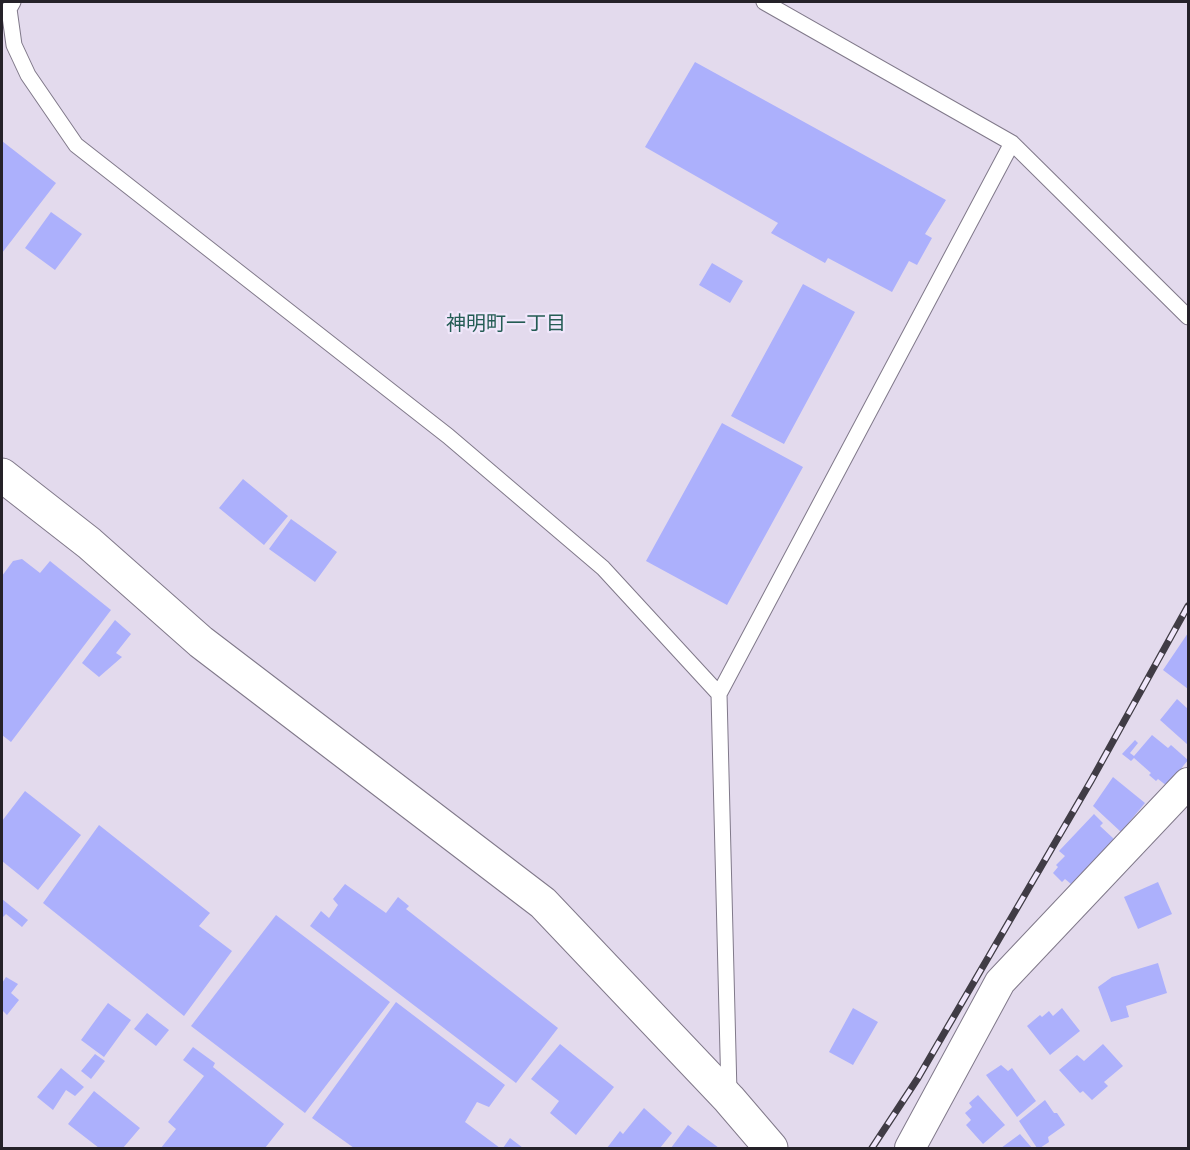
<!DOCTYPE html>
<meta charset="utf-8">
<style>
body{margin:0}
#map{position:relative;width:1190px;height:1150px;overflow:hidden;background:#e3daed;font-family:"DM Sans",sans-serif}
canvas{display:block}
.frame{position:absolute;inset:0;border:3px solid #252229;pointer-events:none}
</style>
<div id="map">
<canvas width="1190" height="1150"></canvas>
<div class="frame"></div>
</div>
<script>
const ctx = document.querySelector('canvas').getContext('2d');
ctx.lineJoin = 'round';
function fill(path, color) { ctx.fillStyle = color; ctx.fill(path, 'evenodd'); }
const poly = rows => new Path2D(rows.map(r => 'M' + r).join(''));
function strokePath(path, color, width, dash) { ctx.strokeStyle = color; ctx.lineWidth = width; ctx.lineCap = dash ? 'butt' : 'round'; ctx.setLineDash(dash || []); ctx.stroke(path); }
function write(font, color, halo, rows, align = 'center') {
  ctx.font = font + ' "DM Sans","Noto Sans JP",sans-serif'; ctx.lineWidth = 4.5; ctx.setLineDash([]); ctx.textBaseline = 'middle'; ctx.strokeStyle = halo; ctx.fillStyle = color; for (const [text, x, y, turn = 0] of rows) {
    ctx.save(); ctx.translate(x, y); ctx.rotate((+turn || 0) * Math.PI / 180); ctx.textAlign = isNaN(turn) ? turn : align; if (halo) ctx.strokeText(text, 0, 0); ctx.fillText(text, 0, 0); ctx.restore();
  }
}
fill(poly([
 [695,62,946,200,925,234,932,238,917,265,909,261,892,292,828,258,825,263,771,233,778,223,645,147],
 [2,141,56,183,2,253],
 [51,212,82,234,55,270,25,248],
 [712,263,743,281,730,303,699,285],
 [803,284,855,312,784,444,731,416],
 [722,423,803,467,727,605,646,561],
 [243,479,288,516,264,545,219,508],
 [291,519,337,552,315,582,269,549],
 [22,559,40,573,50,561,111,610,11,742,2,735,2,576,13,561],
 [115,620,131,634,116,653,122,657,99,677,82,663],
 [1188,633,1188,689,1163,670],
 [1177,699,1188,709,1188,745,1160,720],
 [1152,735,1168,748,1171,745,1188,760,1167,786,1158,779,1156,781,1149,775,1151,773,1134,758,1131,761,1122,754,1135,740,1138,743,1130,753,1134,756],
 [1113,777,1145,803,1121,832,1093,806],
 [25,791,81,835,38,890,2,861,2,821],
 [1094,814,1103,823,1100,826,1114,839,1071,884,1065,879,1062,882,1053,873,1058,867,1056,865,1065,856,1059,851],
 [99,825,210,913,199,926,232,951,184,1016,43,903],
 [1158,882,1172,914,1138,929,1124,897],
 [345,884,386,913,398,897,409,906,406,909,558,1028,516,1083,310,926,321,911,329,918,338,905,333,899],
 [2,899,28,920,22,927,6,914,2,918],
 [276,915,390,1002,305,1113,191,1026],
 [1158,963,1167,993,1126,1006,1129,1017,1111,1022,1098,987,1112,977],
 [6,977,18,984,11,993,19,1000,7,1015,2,1010,2,983],
 [396,1002,505,1085,489,1107,477,1102,465,1122,500,1148,354,1148,312,1118],
 [108,1003,131,1020,104,1057,81,1040],
 [853,1008,878,1022,853,1065,829,1052],
 [1062,1008,1080,1031,1050,1055,1027,1026,1040,1015,1042,1017,1049,1011,1053,1016],
 [147,1013,169,1030,156,1046,134,1029],
 [560,1044,614,1087,576,1135,550,1113,559,1101,531,1079],
 [1103,1044,1123,1066,1104,1082,1108,1086,1092,1100,1083,1091,1080,1093,1059,1070,1077,1055,1084,1061],
 [193,1047,215,1063,213,1067,284,1124,265,1148,161,1148,176,1129,168,1122,204,1076,183,1060],
 [95,1054,105,1061,91,1079,81,1071],
 [1001,1065,1008,1071,1012,1068,1036,1101,1017,1117,986,1075],
 [61,1068,84,1087,75,1096,66,1090,53,1110,37,1097],
 [94,1091,140,1128,123,1148,99,1148,68,1124],
 [978,1095,1005,1125,983,1144,966,1125,971,1120,965,1113,972,1107,969,1103],
 [1045,1100,1054,1113,1057,1113,1065,1125,1048,1137,1049,1142,1040,1148,1037,1148,1019,1121],
 [644,1108,672,1133,660,1148,607,1148,620,1131,623,1134],
 [688,1125,719,1148,671,1148],
 [1020,1134,1032,1148,1001,1148],
 [510,1138,523,1148,503,1148]
]), '#acb0fc');
const lane = poly([
 [13,2,9,9,14,45,28,75,76,145,448,436,603,568,719,694],
 [764,2,1012,143,1188,317],
 [729,1093,719,694,1012,143]
]);
const street = poly([
 [910,1148,1000,982,1188,783]
]);
const secondary = poly([
 [2,475,89,543,201,642,543,903,729,1099,771,1148]
]);
strokePath(lane, '#80798a', 17);
strokePath(street, '#80798a', 32);
strokePath(secondary, '#80798a', 35);
strokePath(lane, '#fff', 15);
strokePath(street, '#fff', 30);
strokePath(secondary, '#fff', 33);
const rail = poly([
 [872,1148,918,1078,1091,781,1188,606]
]);
strokePath(rail, '#403c45', 7);
strokePath(rail, '#f0e7fb', 4.5, [14]);
write('20px', '#245c54', '#f0e7fb', [
 ["神明町一丁目",506,325]
]);
</script>
